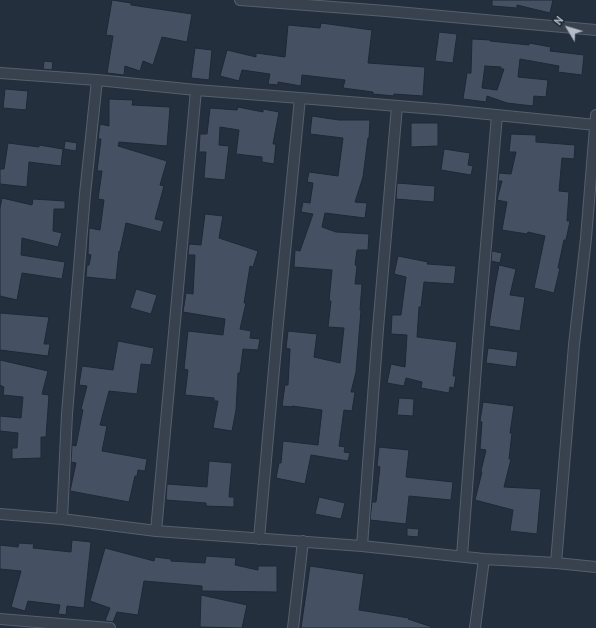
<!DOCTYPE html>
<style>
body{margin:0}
#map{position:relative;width:596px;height:628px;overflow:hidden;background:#242f3e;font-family:"PT Sans",sans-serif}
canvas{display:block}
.north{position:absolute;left:548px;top:8px;width:40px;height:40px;-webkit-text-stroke:3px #1d2633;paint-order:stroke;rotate:308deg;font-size:11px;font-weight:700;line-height:16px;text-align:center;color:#b4bcc9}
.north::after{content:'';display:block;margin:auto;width:14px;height:18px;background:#b4bcc9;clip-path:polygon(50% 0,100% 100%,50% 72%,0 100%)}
</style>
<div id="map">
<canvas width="596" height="628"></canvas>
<div class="north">N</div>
</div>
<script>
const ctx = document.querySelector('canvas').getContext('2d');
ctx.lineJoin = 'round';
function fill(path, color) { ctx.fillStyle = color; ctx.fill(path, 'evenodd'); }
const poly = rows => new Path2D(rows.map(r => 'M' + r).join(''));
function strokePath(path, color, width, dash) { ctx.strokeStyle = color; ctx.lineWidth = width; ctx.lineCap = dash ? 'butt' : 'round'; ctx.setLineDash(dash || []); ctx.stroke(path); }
const building = poly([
 [112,0,131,3,131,5,192,14,187,42,162,37,153,65,143,61,140,71,125,66,124,75,107,73,113,36,106,35,112,0],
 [492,0,553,0,550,13,517,5,517,8,492,6,492,0],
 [321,23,372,30,368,63,425,67,423,96,394,94,394,96,373,94,373,92,343,88,345,80,302,75,301,86,278,82,278,85,268,84,270,74,242,70,239,81,220,76,227,50,256,57,256,53,285,57,288,25,320,28,321,23],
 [439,32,457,34,453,63,435,61,439,32],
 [472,39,490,40,490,41,529,45,529,43,551,47,550,51,584,55,582,75,558,72,559,66,520,59,518,77,548,80,546,97,534,96,533,106,507,103,487,96,486,102,463,99,467,73,471,73,472,39],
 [485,66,501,67,501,69,504,69,497,90,482,88,485,66],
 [195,48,212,50,209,80,191,78,195,48],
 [44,61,53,62,52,70,43,69,44,61],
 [5,89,28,91,26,110,3,108,5,89],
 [109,99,133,100,132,105,170,107,167,146,119,142,118,146,167,161,160,185,164,186,155,219,164,221,161,232,126,223,120,251,119,251,116,280,86,277,87,265,89,265,91,255,88,254,89,228,100,230,104,200,98,199,102,171,97,171,101,139,98,139,100,124,109,126,109,99],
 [238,107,263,112,263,109,279,112,273,144,276,144,274,164,262,162,262,157,236,154,239,130,220,127,219,145,229,146,225,180,204,178,206,152,199,152,200,134,207,134,210,108,237,110,238,107],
 [312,116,339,120,370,120,369,138,368,138,363,177,355,202,367,203,365,218,325,213,322,227,336,232,369,234,368,250,357,250,355,265,357,266,355,284,362,284,360,310,361,310,356,372,351,392,355,392,352,411,344,410,339,446,345,447,344,452,350,453,348,461,311,455,305,484,276,478,279,463,281,463,283,441,318,445,322,410,292,406,292,407,282,406,285,385,288,385,290,349,286,348,288,331,317,334,314,357,340,363,344,328,328,327,331,301,329,301,332,270,294,267,295,250,300,251,313,214,301,212,303,202,310,203,313,183,307,182,309,172,338,176,343,138,310,134,312,116],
 [411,123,438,123,438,146,411,147,411,123],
 [511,134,536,135,536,142,575,145,574,159,562,158,559,191,569,192,567,221,570,221,566,240,564,240,558,268,560,268,554,293,534,288,545,236,528,232,527,234,502,230,507,202,497,200,502,181,498,181,499,173,511,174,516,152,509,152,511,134],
 [65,141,77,143,76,151,64,149,65,141],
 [8,143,39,147,39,145,63,149,61,166,29,162,27,187,0,184,0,169,4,169,8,143],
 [444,149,470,153,468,165,473,166,471,175,441,170,444,149],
 [397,183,435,186,434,202,396,199,397,183],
 [2,198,32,205,33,199,65,201,65,209,54,209,53,231,62,233,58,247,22,238,21,255,65,262,62,279,22,273,17,300,0,296,0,208,2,198],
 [205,214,223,216,219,238,258,251,253,267,250,266,244,303,246,303,240,329,251,331,250,338,260,339,258,350,243,349,240,373,238,373,236,410,232,431,213,428,218,401,214,401,214,398,185,395,188,370,184,369,188,331,223,335,225,319,183,312,186,293,193,294,195,255,188,255,189,244,201,245,205,214],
 [492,251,502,253,500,263,491,261,492,251],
 [398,256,428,262,427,264,456,266,454,284,424,282,421,307,419,307,417,337,457,342,453,376,456,376,454,388,450,387,449,393,421,388,422,382,406,378,404,386,387,383,391,364,405,367,407,335,391,334,392,315,401,315,406,277,394,274,398,256],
 [499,265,516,269,510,295,525,297,520,331,489,326,495,286,499,265],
 [136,289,157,295,151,314,130,308,136,289],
 [0,313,49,317,44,344,50,344,48,356,0,350,0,313],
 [118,341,154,348,151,365,141,364,137,394,109,391,100,425,107,426,102,451,147,459,145,471,138,470,137,476,135,476,129,502,70,491,76,463,71,462,72,445,76,446,83,410,81,409,87,386,79,385,82,366,113,370,118,341],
 [488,348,518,352,516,367,486,363,488,348],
 [0,360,48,371,42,394,49,395,46,437,41,437,41,458,12,459,12,448,17,448,18,433,0,431,0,416,21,418,23,397,3,395,4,387,0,385,0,360],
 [399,398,414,399,413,416,397,415,399,398],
 [483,402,514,406,510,433,512,433,509,459,511,459,504,487,541,489,537,534,510,531,513,510,475,500,482,472,481,471,486,450,480,449,482,422,480,421,483,402],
 [379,447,409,450,406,477,453,482,451,500,409,496,406,524,370,520,372,502,376,502,380,467,377,466,379,447],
 [209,461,232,463,229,497,234,497,234,507,206,506,206,503,166,500,167,484,207,487,209,461],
 [319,497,345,503,341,519,315,514,319,497],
 [407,528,419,529,418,537,407,536,407,528],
 [72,540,91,542,84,608,67,606,66,615,58,614,60,605,28,601,25,611,11,607,21,571,0,569,0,545,18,547,19,543,34,544,33,548,71,552,72,540],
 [105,548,154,561,155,557,171,559,171,561,205,563,206,556,236,558,235,565,258,570,258,566,277,566,277,592,202,591,202,586,144,581,138,615,117,612,113,622,106,621,105,621,110,608,90,601,105,548],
 [310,566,364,574,359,610,409,618,408,619,432,627,432,628,301,628,310,566],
 [201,595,247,605,242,628,200,627,201,595]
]);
fill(building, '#455162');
strokePath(building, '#1f2835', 1);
const minor = poly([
 [240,0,386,11,596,30],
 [0,73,97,80,196,90,300,98,447,110,596,125],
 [0,514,62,519,156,531,362,546,484,559,556,563,596,567],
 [62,519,67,414,85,194,97,80],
 [156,531,196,90],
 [259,539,278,324,300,98],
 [362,546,378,329,397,106],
 [462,556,478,340,497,115],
 [556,563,574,345,586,238,596,115],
 [0,619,110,628],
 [293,628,303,541],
 [475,628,484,559]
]);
strokePath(minor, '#565f6c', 12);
strokePath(minor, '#38414e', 10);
</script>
